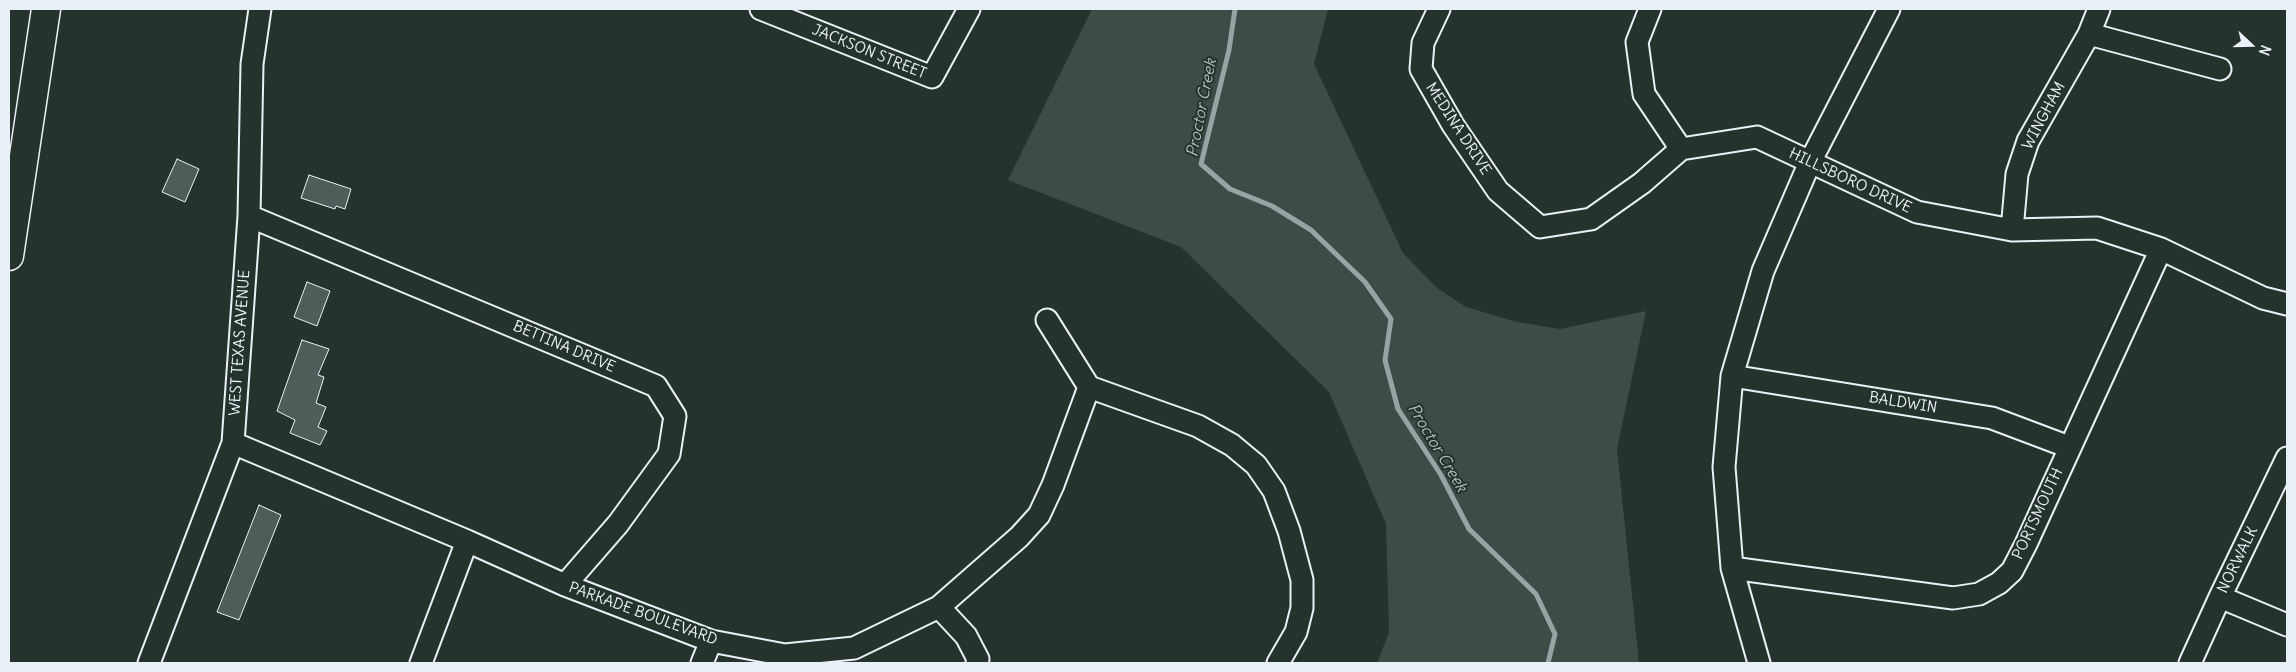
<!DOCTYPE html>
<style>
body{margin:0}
#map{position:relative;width:2296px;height:672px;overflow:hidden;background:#26332d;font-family:Delius,sans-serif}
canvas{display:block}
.frame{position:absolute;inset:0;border:10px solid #e8f1f8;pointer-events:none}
.north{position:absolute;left:2226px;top:20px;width:50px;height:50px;-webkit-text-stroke:4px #26332d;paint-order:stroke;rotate:111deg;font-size:14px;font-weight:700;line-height:20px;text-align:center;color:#e8f1f8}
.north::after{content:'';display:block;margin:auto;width:18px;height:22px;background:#e8f1f8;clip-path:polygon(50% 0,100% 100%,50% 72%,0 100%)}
</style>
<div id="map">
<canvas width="2296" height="672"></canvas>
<div class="frame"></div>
<div class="north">N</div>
</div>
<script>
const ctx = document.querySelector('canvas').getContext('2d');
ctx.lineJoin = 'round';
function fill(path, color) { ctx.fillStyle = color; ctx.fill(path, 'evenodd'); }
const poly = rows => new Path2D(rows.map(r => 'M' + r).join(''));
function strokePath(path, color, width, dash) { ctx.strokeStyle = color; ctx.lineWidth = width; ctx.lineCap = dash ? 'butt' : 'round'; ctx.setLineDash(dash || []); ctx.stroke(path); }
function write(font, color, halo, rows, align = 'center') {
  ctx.font = font + ' Delius,sans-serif'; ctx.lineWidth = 4; ctx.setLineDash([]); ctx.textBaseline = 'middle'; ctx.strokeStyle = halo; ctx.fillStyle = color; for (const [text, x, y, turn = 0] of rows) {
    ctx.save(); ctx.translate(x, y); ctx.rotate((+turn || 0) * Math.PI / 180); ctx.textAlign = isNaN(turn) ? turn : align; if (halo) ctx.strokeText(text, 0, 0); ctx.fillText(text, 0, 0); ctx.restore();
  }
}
fill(poly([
 [1092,9,1328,9,1314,64,1403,253,1437,288,1466,307,1517,322,1560,329,1646,311,1617,449,1639,663,1377,663,1389,632,1386,524,1329,392,1181,247,1008,180]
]), '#3e4b47');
strokePath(poly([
 [1235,9,1229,50,1201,164,1230,189,1272,206,1311,230,1365,282,1391,319,1385,360,1398,409,1441,475,1469,529,1536,594,1555,634,1548,663]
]), '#98a3a5', 5);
const building = poly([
 [177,159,199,169,185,202,162,192,177,159],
 [309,175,351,189,345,209,336,206,335,209,301,198,309,175],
 [307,282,330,291,317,326,294,317,307,282],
 [302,340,329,349,318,375,324,377,316,403,326,407,318,427,327,431,320,445,290,433,295,420,277,411,302,340],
 [259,505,281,515,239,620,217,612,259,505]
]);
fill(building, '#505c59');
strokePath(building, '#e8f1f8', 1);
const minor = poly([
 [761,9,932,77,969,9],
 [1439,9,1423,43,1421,69,1453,125,1498,191,1540,227,1591,219,1642,183,1681,149,1757,137,1917,212,2012,230,2097,228,2161,249,2263,298,2287,304],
 [1650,9,1637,42,1644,94,1681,149],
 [2089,34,2220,69],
 [249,216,656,386,675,416,669,454,618,524,565,585],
 [2012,230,2017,174,2028,141,2089,34,2099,9],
 [1047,320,1089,387],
 [1732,376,1992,418,2069,447],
 [1089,387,1198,426,1232,445,1256,465,1274,491,1289,531,1302,580,1302,608,1296,632,1278,663],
 [233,443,467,541,565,585,711,641,785,655,854,648,939,607,1019,537,1039,515,1053,485,1089,387],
 [1732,568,1953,598,1979,594,1999,583,2012,571,2026,544,2161,249],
 [2220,597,2287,625],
 [939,607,966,636,978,659,977,663],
 [149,663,233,443,249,216,252,64,260,9],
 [421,663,467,541],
 [702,663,711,641],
 [1759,663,1732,568,1724,467,1732,376,1763,271,1810,162,1889,9],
 [2190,663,2220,597,2287,458]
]);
const highway = poly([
 [9,256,46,9]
]);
strokePath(minor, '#e8f1f8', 25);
strokePath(highway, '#e8f1f8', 31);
strokePath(minor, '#26332d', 21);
strokePath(highway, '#26332d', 28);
write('15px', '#e8f1f8', '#26332d', [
 ["JACKSON STREET",869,52,22],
 ["WINGHAM",2044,116,-62],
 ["MEDINA DRIVE",1458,129,57],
 ["HILLSBORO DRIVE",1850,181,25],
 ["WEST TEXAS AVENUE",240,343,-86],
 ["BETTINA DRIVE",564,347,23],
 ["BALDWIN",1903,403,9],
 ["PORTSMOUTH",2038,514,-65],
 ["NORWALK",2238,560,-64],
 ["PARKADE BOULEVARD",643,614,20]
]);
write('italic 16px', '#b3bdc0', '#26332d', [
 ["Proctor Creek",1202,108,-79],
 ["Proctor Creek",1437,448,59]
]);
</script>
